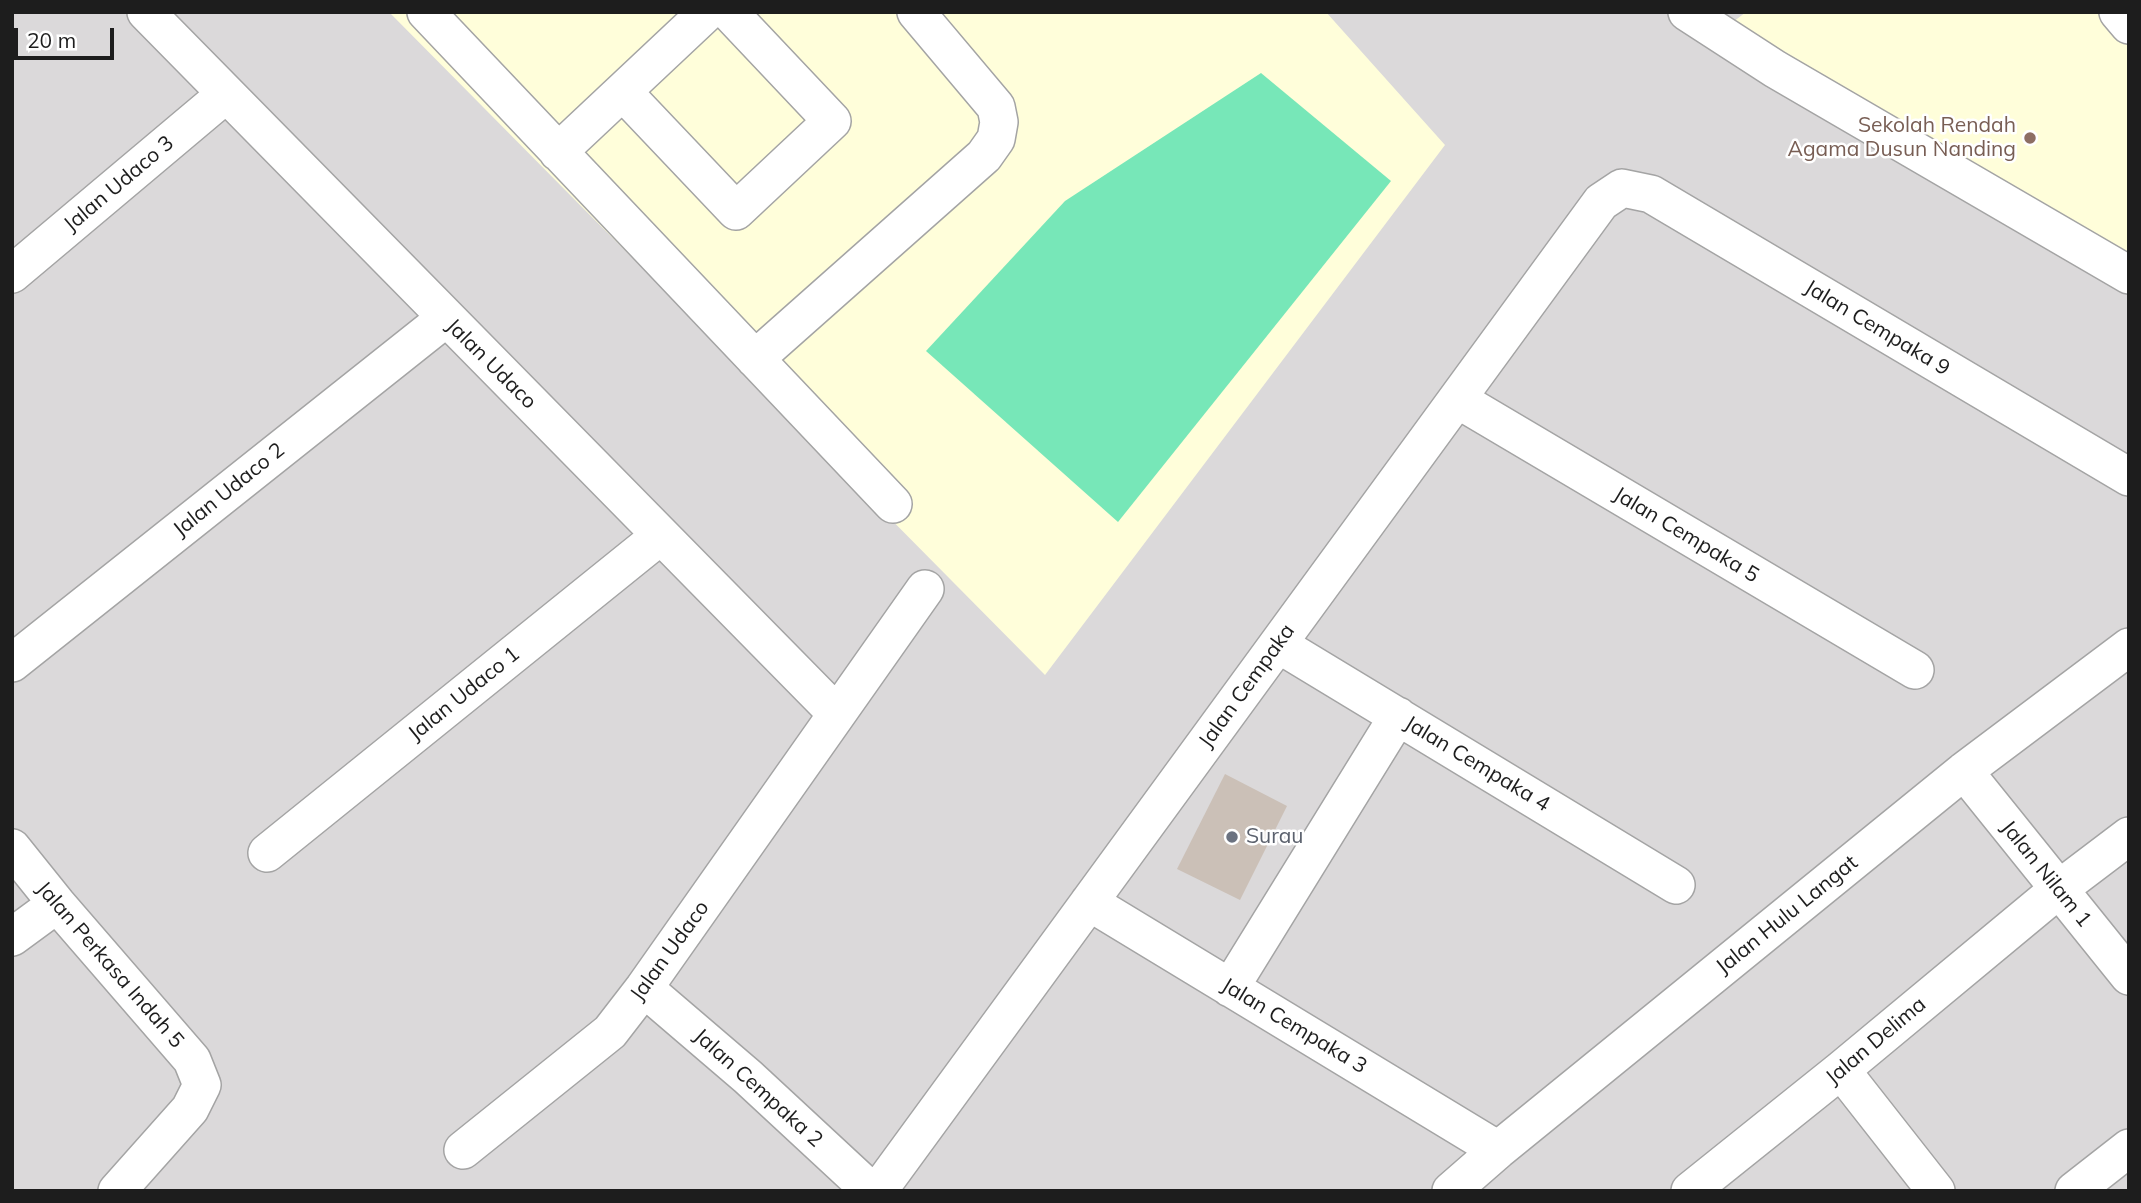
<!DOCTYPE html>
<style>
body{margin:0}
#map{position:relative;width:2141px;height:1203px;overflow:hidden;background:#efeae1;font-family:Mulish,sans-serif}
canvas{display:block}
.frame{position:absolute;inset:0;border:14px solid #1d1d1d;pointer-events:none}
.scale{position:absolute;left:14px;top:28px;width:100px;height:32px;box-sizing:border-box;border:4px solid #1d1d1d;border-top:0;padding-left:9px;font-size:21px;line-height:24px;white-space:nowrap;color:#1d1d1d;-webkit-text-stroke:5px #fff;paint-order:stroke}
</style>
<div id="map">
<canvas width="2141" height="1203"></canvas>
<div class="frame"></div>
<div class="scale">20 m</div>
</div>
<script>
const ctx = document.querySelector('canvas').getContext('2d');
ctx.lineJoin = 'round';
function fill(path, color) { ctx.fillStyle = color; ctx.fill(path, 'evenodd'); }
const poly = rows => new Path2D(rows.map(r => 'M' + r).join(''));
function strokePath(path, color, width, dash) { ctx.strokeStyle = color; ctx.lineWidth = width; ctx.lineCap = dash ? 'butt' : 'round'; ctx.setLineDash(dash || []); ctx.stroke(path); }
function write(font, color, halo, rows, align = 'center') {
  ctx.font = font + ' Mulish,sans-serif'; ctx.lineWidth = 5; ctx.setLineDash([]); ctx.textBaseline = 'middle'; ctx.strokeStyle = halo; ctx.fillStyle = color; for (const [text, x, y, turn = 0] of rows) {
    ctx.save(); ctx.translate(x, y); ctx.rotate((+turn || 0) * Math.PI / 180); ctx.textAlign = isNaN(turn) ? turn : align; if (halo) ctx.strokeText(text, 0, 0); ctx.fillText(text, 0, 0); ctx.restore();
  }
}
fill(poly([
 [12,12,2129,12,2129,1191,12,1191]
]), '#dbd9da');
fill(poly([
 [389,12,1326,12,1445,145,1045,675],
 [1746,12,2129,12,2129,253,1733,22]
]), '#fffeda');
fill(poly([
 [1261,73,1391,181,1118,522,926,351,1065,201]
]), '#77e7b8');
fill(poly([
 [1225,774,1287,806,1240,900,1177,869]
]), '#cbc0b7');
const minor = poly([
 [146,12,837,714],
 [426,12,893,504],
 [1687,12,1775,69,2129,275],
 [2118,12,2129,25],
 [623,92,736,211,832,121,729,12],
 [558,152,707,12],
 [12,274,226,94],
 [755,359,984,156,996,139,999,122,996,107,916,12],
 [1457,399,1915,670],
 [1278,644,1676,885],
 [12,663,446,318],
 [1964,771,2129,976],
 [12,848,57,904,192,1060,202,1085,190,1109,117,1191],
 [267,853,660,536],
 [1089,902,1498,1150],
 [12,937,57,904],
 [644,988,748,1077,871,1191],
 [1230,988,1398,716],
 [1841,1070,1936,1191],
 [463,1150,610,1032,644,988,925,589],
 [878,1191,1601,202,1622,188,1651,194,2129,477],
 [1451,1191,1498,1150,1964,771,2129,647],
 [1690,1191,1841,1070,2059,889,2129,836],
 [2074,1191,2129,1148]
]);
strokePath(minor, '#a4a4a4', 40);
strokePath(minor, '#fff', 37);
for (const [x, y, r, color] of [
 [2030,138,7,"#8d6e63"],
 [1232,837,7,"#6b7280"]
]) { const dot = new Path2D(); dot.arc(x, y, r, 0, 2 * Math.PI); ctx.fillStyle = color; ctx.fill(dot); strokePath(dot, '#fff', 2.5); }
write('21px', '#785e54', '#fff', [
 ["Sekolah Rendah",2016,126],
 ["Agama Dusun Nanding",2016,150]
], 'right');
write('21px', '#1d1d1d', '#fff', [
 ["Jalan Udaco 3",119,184,-40],
 ["Jalan Cempaka 9",1877,328,31],
 ["Jalan Udaco",491,364,45],
 ["Jalan Udaco 2",229,490,-39],
 ["Jalan Cempaka 5",1686,535,31],
 ["Jalan Cempaka",1247,686,-54],
 ["Jalan Udaco 1",464,694,-39],
 ["Jalan Cempaka 4",1477,764,31],
 ["Jalan Nilam 1",2046,874,51],
 ["Jalan Hulu Langat",1787,915,-39],
 ["Jalan Udaco",670,951,-54],
 ["Jalan Perkasa Indah 5",110,965,49],
 ["Jalan Cempaka 3",1294,1026,31],
 ["Jalan Delima",1876,1041,-40],
 ["Jalan Cempaka 2",758,1088,42]
]);
write('21px', '#5b616d', '#fff', [
 ["Surau",1246,837]
], 'left');
</script>
